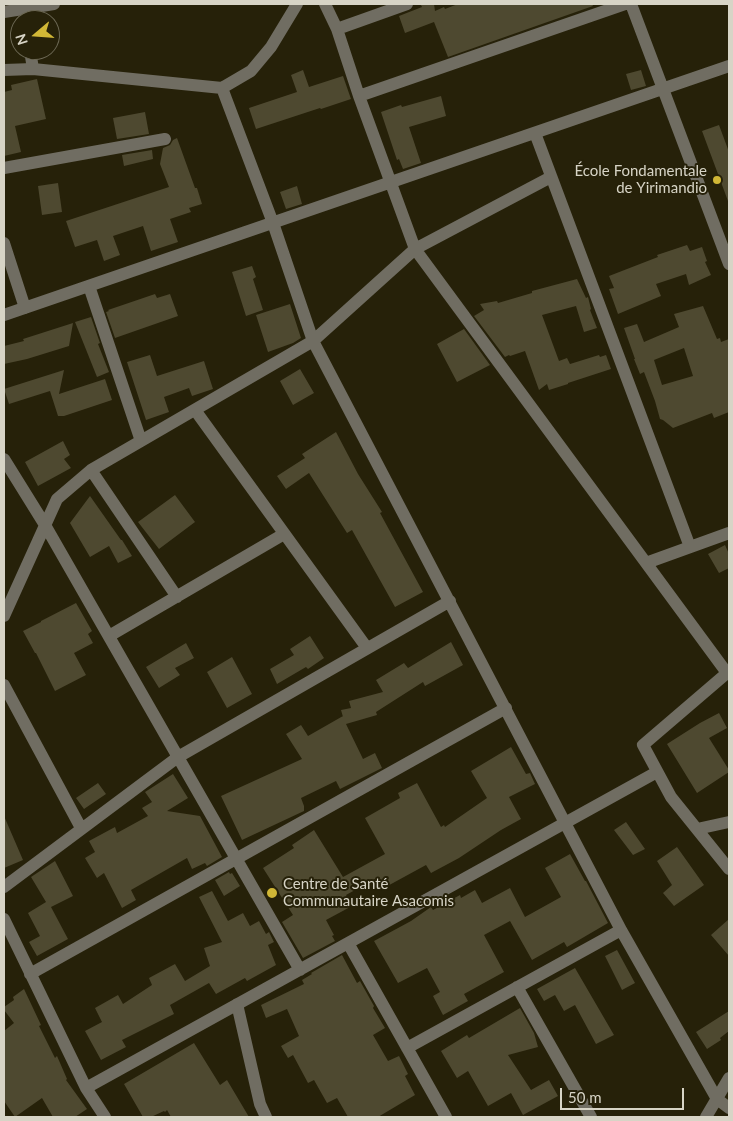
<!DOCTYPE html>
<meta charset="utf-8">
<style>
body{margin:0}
#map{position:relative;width:733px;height:1121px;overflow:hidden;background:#262109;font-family:Lato,sans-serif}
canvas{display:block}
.frame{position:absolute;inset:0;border:5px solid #d7d4c6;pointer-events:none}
.north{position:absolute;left:10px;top:10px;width:50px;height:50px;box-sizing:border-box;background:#262109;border:1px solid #6d6955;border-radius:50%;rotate:252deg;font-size:14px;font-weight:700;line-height:20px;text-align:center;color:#d7d4c6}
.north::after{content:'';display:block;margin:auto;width:18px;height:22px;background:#d1b736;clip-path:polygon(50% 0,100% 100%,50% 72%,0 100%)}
.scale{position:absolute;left:560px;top:1088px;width:124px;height:22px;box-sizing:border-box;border:2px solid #d7d4c6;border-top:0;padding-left:6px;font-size:15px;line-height:18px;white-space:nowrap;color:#d7d4c6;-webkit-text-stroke:4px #262109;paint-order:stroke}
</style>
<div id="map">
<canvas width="733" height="1121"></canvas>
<div class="frame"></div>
<div class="north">N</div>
<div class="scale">50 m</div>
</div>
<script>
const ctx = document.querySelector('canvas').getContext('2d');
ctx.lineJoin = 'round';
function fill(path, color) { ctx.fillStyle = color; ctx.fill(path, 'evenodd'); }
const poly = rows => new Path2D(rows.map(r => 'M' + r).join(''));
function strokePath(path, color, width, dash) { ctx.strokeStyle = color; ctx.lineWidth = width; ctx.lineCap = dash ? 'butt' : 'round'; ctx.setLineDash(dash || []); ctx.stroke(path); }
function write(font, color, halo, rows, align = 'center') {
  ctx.font = font + ' Lato,sans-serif'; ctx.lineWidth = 4; ctx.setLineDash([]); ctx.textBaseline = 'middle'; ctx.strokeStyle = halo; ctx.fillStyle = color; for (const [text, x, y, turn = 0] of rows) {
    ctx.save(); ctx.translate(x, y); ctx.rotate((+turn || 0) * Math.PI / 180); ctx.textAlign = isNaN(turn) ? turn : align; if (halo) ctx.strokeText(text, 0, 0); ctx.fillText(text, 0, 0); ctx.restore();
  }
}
fill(poly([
 [429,4,434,4,435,11,444,7,445,9,458,4,592,4,593,6,448,57,434,22,405,33,399,16,422,7,421,5],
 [303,70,309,87,343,76,351,99,321,109,320,108,256,129,249,108,297,92,291,75],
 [641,70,646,86,631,90,626,74],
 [37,79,46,119,15,126,21,152,4,156,4,92,12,90,11,85],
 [441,96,446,116,409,127,421,163,403,169,399,159,397,160,381,112,401,105,402,107],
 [145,112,149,134,117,139,113,118],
 [719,125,729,152,729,200,728,201,702,131],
 [177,138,195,188,197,188,202,204,189,208,191,212,170,219,178,242,151,251,143,226,113,236,120,255,104,261,97,240,75,247,66,221,169,187,160,164,163,148,170,145,173,140],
 [152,150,153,159,124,166,122,155],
 [58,183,62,212,42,215,38,186],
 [297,186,302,204,286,209,280,192],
 [687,245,690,251,702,247,707,261,705,262,711,275,689,285,686,274,656,284,661,296,618,314,609,289,614,288,609,276,658,257,657,255],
 [252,266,256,277,253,279,263,310,246,316,232,272],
 [577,279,586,298,588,297,591,309,590,310,597,328,584,332,576,306,542,315,559,361,567,358,570,364,599,355,600,357,606,355,611,369,568,383,568,384,549,390,547,384,539,390,525,351,510,356,509,355,505,357,474,316,484,310,480,304,497,301,498,303,532,293,532,291],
 [155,294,157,298,170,294,178,316,115,338,106,312,109,311,108,310],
 [290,304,301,338,293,343,268,352,256,315],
 [703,306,717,339,720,338,721,342,729,339,729,412,714,418,712,413,673,428,663,420,660,419,655,401,644,372,640,374,634,359,635,359,624,328,637,324,644,342,679,327,674,314],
 [684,348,693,376,662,385,654,360],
 [91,317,100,343,98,344,109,372,97,377,75,322],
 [73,323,69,346,27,359,4,364,4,346,24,341,23,339],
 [464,329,490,365,457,382,437,344],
 [150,355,157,376,204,361,213,389,192,396,189,388,164,397,169,412,146,420,127,362],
 [300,369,314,393,293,405,280,381],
 [64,370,59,394,105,379,112,400,64,416,58,416,50,391,9,404,4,389],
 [336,432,358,474,382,512,380,513,423,592,395,607,352,530,347,533,309,473,286,489,277,476,305,458,302,454],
 [63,441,70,455,64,459,71,468,38,486,25,462],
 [175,495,195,522,159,549,138,522],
 [90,496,121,540,122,540,132,556,118,563,109,546,90,557,70,523],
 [725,545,729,554,729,568,719,573,708,554],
 [76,603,92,631,88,634,93,643,74,653,86,675,55,691,36,653,35,653,23,631,41,622,41,621],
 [310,636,324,658,308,669,306,667,277,684,270,669,294,655,290,649],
 [451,642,463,665,425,686,423,682,376,712,377,715,346,724,363,759,375,753,382,768,340,789,336,781,301,798,304,806,304,811,242,840,221,796,302,759,286,734,301,725,308,736,343,716,343,717,341,710,351,708,349,701,383,692,376,680,404,663,408,668],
 [186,643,194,658,175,668,180,675,159,688,146,667],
 [232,657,252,694,227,708,207,672],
 [719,713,727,728,709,738,729,770,729,772,697,793,667,744,700,723],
 [511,747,526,774,530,773,535,784,509,797,521,819,501,830,459,858,431,873,426,865,382,889,375,879,346,895,352,906,326,920,334,935,332,936,335,941,303,958,282,922,293,915,263,868,294,848,292,845,314,830,343,877,385,854,365,818,400,798,398,793,417,783,441,827,444,825,445,827,487,798,471,771],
 [173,774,188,798,167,811,200,816,222,857,207,866,205,863,192,869,187,858,131,890,136,900,122,908,104,873,97,878,85,858,95,852,89,841,115,827,117,833,148,816,142,808,152,802,145,792],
 [98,783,106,794,84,809,76,798],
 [4,816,23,860,4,868],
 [626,822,645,849,633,855,614,830],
 [677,847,704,885,674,906,663,893,672,885,657,861],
 [570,854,585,881,586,881,608,923,567,947,564,942,532,960,510,921,484,935,504,972,464,994,468,1001,443,1015,433,996,440,992,427,968,398,983,374,941,411,921,431,907,433,910,460,895,461,898,475,890,482,903,510,888,525,917,561,897,545,868],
 [55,861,73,896,51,907,68,939,37,956,29,942,40,936,28,913,46,902,31,877],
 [229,872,230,874,232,873,240,886,224,896,215,880],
 [212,891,228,921,243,913,250,926,259,921,266,934,269,932,274,942,268,945,276,965,247,981,245,978,216,994,209,983,170,1005,174,1014,122,1040,126,1047,101,1060,85,1031,102,1022,95,1008,118,995,123,1004,152,985,149,978,175,964,185,981,210,966,204,948,222,942,199,897],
 [729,919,729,956,711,935],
 [617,950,635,983,622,990,605,956],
 [342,955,357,983,360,981,374,1006,373,1008,385,1028,373,1035,388,1061,399,1056,408,1074,405,1076,415,1095,378,1117,348,1117,337,1098,327,1103,314,1080,308,1083,293,1055,288,1058,281,1046,299,1036,287,1009,266,1018,261,1005,304,984,302,980,312,974,311,973],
 [575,968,614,1035,596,1044,575,1005,564,1011,555,995,544,1001,537,989],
 [24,989,41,1025,39,1026,55,1058,57,1056,67,1079,66,1080,87,1109,75,1117,53,1117,42,1098,15,1117,4,1101,4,1031,14,1023,4,1010,4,1007,14,1000,13,997],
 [520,1008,534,1033,538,1047,508,1055,531,1090,549,1080,558,1096,523,1115,511,1093,488,1106,468,1071,457,1078,441,1051,467,1035,469,1038],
 [729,1011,729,1031,720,1038,721,1040,707,1049,696,1032],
 [194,1043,220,1085,227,1080,249,1117,171,1117,167,1110,165,1112,164,1111,151,1117,143,1117,124,1084]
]), '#4e4930');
strokePath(poly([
 [325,4,337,29,359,96,415,249,727,673],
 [631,4,729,264],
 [4,12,54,4],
 [337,29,407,4],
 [30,50,33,69],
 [4,70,33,69,222,88,251,71,271,47,297,4],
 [222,88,273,223,313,341,621,930,717,1099,729,1108],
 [359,96,625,4],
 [535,133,690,547],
 [4,168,165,139],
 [4,243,25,308],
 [89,286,141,441],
 [4,315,729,66],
 [195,410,367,648],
 [4,459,45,525,300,970],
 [91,470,177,597],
 [646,563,729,533],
 [4,616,57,499,91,470,313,341,415,249,551,177],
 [109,636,284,534],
 [729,672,727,673,643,745,671,797,729,869],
 [4,685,81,828],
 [697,829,729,822],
 [4,887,178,757,450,601],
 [4,919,86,1088,105,1117],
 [348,943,446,1117],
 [30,974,506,708],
 [517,987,591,1117],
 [237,1004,260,1104,266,1117],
 [407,1048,621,930],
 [86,1088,657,772],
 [706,1117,729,1078]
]), '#706d62', 12);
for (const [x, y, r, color] of [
 [717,180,5,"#d1b736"],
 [272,893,6,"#d1b736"]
]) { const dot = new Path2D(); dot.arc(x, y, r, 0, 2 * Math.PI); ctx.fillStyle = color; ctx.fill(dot); strokePath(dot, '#262109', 2); }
write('15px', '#d7d4c6', '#262109', [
 ["École Fondamentale",707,171],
 ["de Yirimandio",707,188],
 ["Centre de Santé",283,884,"left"],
 ["Communautaire Asacomis",283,901,"left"]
], 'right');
</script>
